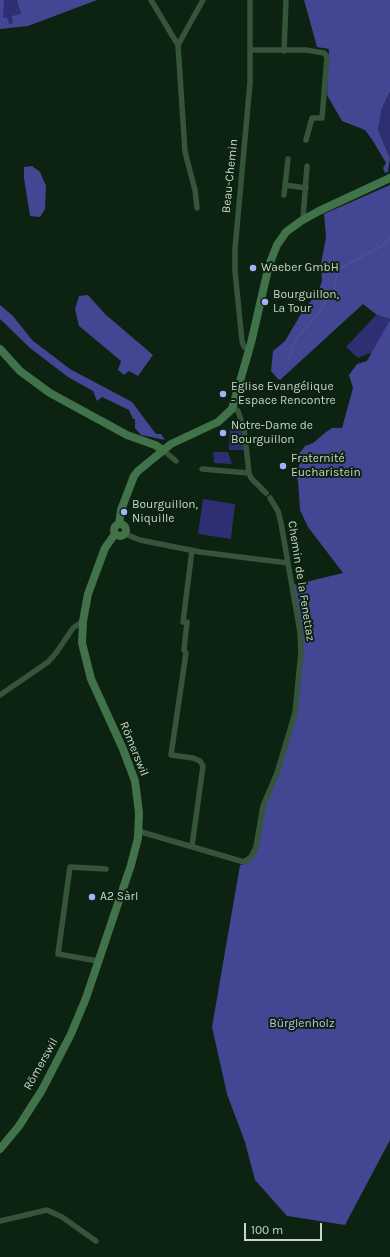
<!DOCTYPE html>
<meta charset="utf-8">
<style>
body{margin:0}
#map{position:relative;width:390px;height:1257px;overflow:hidden;background:#0b2310;font-family:Karla,sans-serif}
canvas{display:block}
.scale{position:absolute;left:244px;top:1223px;width:78px;height:18px;box-sizing:border-box;border:2px solid #c8d6c9;border-top:0;padding-left:5px;font-size:12px;line-height:14px;white-space:nowrap;color:#c8d6c9;-webkit-text-stroke:3px #0b2310;paint-order:stroke}
</style>
<div id="map">
<canvas width="390" height="1257"></canvas>
<div class="scale">100 m</div>
</div>
<script>
const ctx = document.querySelector('canvas').getContext('2d');
ctx.lineJoin = 'round';
function fill(path, color) { ctx.fillStyle = color; ctx.fill(path, 'evenodd'); }
const poly = rows => new Path2D(rows.map(r => 'M' + r).join(''));
function strokePath(path, color, width, dash) { ctx.strokeStyle = color; ctx.lineWidth = width; ctx.lineCap = dash ? 'butt' : 'round'; ctx.setLineDash(dash || []); ctx.stroke(path); }
function write(font, color, halo, rows, align = 'center') {
  ctx.font = font + ' Karla,sans-serif'; ctx.lineWidth = 4; ctx.setLineDash([]); ctx.textBaseline = 'middle'; ctx.strokeStyle = halo; ctx.fillStyle = color; for (const [text, x, y, turn = 0] of rows) {
    ctx.save(); ctx.translate(x, y); ctx.rotate((+turn || 0) * Math.PI / 180); ctx.textAlign = isNaN(turn) ? turn : align; if (halo) ctx.strokeText(text, 0, 0); ctx.fillText(text, 0, 0); ctx.restore();
  }
}
fill(poly([
 [0,0,50,0,20,12,21,14,13,23,9,24,3,18],
 [390,92,390,158,378,130,382,108],
 [376,315,390,319,390,325,373,355,370,353,358,358,346,347],
 [230,423,240,423,244,450,229,450],
 [213,452,228,452,232,464,214,463],
 [203,499,235,504,231,539,198,534]
]), '#2e2e72');
fill(poly([
 [0,0,4,0,3,18,7,17,9,24,13,23,12,16,21,14,17,0,97,0,28,26,0,29],
 [304,0,390,0,390,92,382,108,378,130,390,158,388,172,385,173,383,168,386,163,373,141,365,130,342,121,327,95,329,49,317,47],
 [32,166,40,172,46,186,45,209,40,217,30,216,24,178,24,167],
 [390,185,390,319,377,315,363,304,280,380,277,378,271,371,273,351,285,341,304,309,318,293,322,281,321,264,326,237,324,214],
 [88,295,105,314,153,355,138,376,129,371,124,375,118,370,121,361,79,326,75,309,79,296],
 [0,305,13,316,32,340,70,369,132,402,156,434,161,434,165,440,141,435,135,428,135,419,133,419,129,410,102,397,97,401,93,391,68,377,30,348,0,319],
 [390,320,390,1140,345,1225,287,1216,255,1180,245,1142,227,1094,212,1027,240,865,245,864,252,859,265,807,297,713,303,654,293,585,343,573,308,527,300,510,298,480,296,477,300,462,296,458,305,446,313,443,326,432,332,428,342,428,353,388,349,375,357,364,367,361]
]), '#434692');
strokePath(poly([
 [288,360,297,338,317,315,334,290,338,269,382,246,390,238]
]), '#4b4f9c', 1.5);
strokePath(poly([
 [151,0,178,45,185,152,195,190,197,208],
 [178,45,203,0],
 [250,50,306,50,324,53,327,57,322,118,312,118,306,140],
 [284,51,286,0],
 [285,185,306,188],
 [284,195,288,159],
 [303,219,307,166],
 [249,350,244,347,242,341,235,271,235,249,250,83,250,0],
 [233,407,238,411,244,429,249,473,251,478,266,493],
 [163,450,176,461],
 [202,469,249,473],
 [125,534,140,540,200,552,288,563],
 [0,695,48,662,56,653,73,628,83,621],
 [138,831,244,862,251,857,256,847,263,806,277,773,295,713,301,652,300,632,281,523,278,511,270,498],
 [192,846,203,766,200,761,193,758,171,755,186,653,184,650,187,622,183,622,192,550],
 [98,961,58,954,70,867,106,869],
 [0,1221,47,1210,62,1217,96,1241]
]), '#36543a', 5.5);
strokePath(poly([
 [0,349,20,371,50,393,127,435,155,445,163,450],
 '114 530a6 6 0 1 1 12 0a6 6 0 1 1-12 0Z',
 [119,524,121,510,134,476,138,471,171,444,218,422,232,409,251,343,269,265,277,245,286,232,301,221,319,211,390,178],
 [0,1149,19,1126,42,1090,71,1034,86,998,131,865,138,838,139,813,135,781,123,749,91,679,82,643,83,621,88,594,105,548,115,534]
]), '#417249', 8);
for (const [x, y, r, color] of [
 [253,268,4,"#a8b0fc"],
 [265,302,4,"#a8b0fc"],
 [223,394,4,"#a8b0fc"],
 [223,433,4,"#a8b0fc"],
 [283,466,4,"#a8b0fc"],
 [124,512,4,"#a8b0fc"],
 [92,897,4,"#a8b0fc"]
]) { const dot = new Path2D(); dot.arc(x, y, r, 0, 2 * Math.PI); ctx.fillStyle = color; ctx.fill(dot); strokePath(dot, '#0b2310', 1.5); }
write('12px', '#c8d6c9', '#0b2310', [
 ["Beau-Chemin",230,176,-84],
 ["Chemin de la Fenettaz",301,581,81],
 ["Römerswil",134,749,68],
 ["Römerswil",41,1064,-61]
]);
write('12px', '#c8d6c9', '#0b2310', [
 ["Waeber GmbH",261,268],
 ["Bourguillon,",273,295],
 ["La Tour",273,309],
 ["Eglise Evangélique",231,387],
 ["- Espace Rencontre",231,401],
 ["Notre-Dame de",231,426],
 ["Bourguillon",231,440],
 ["Fraternité",291,459],
 ["Eucharistein",291,473],
 ["Bourguillon,",132,505],
 ["Niquille",132,519],
 ["A2 Sàrl",100,897]
], 'left');
write('12px', '#bbc1ed', '#0b2310', [
 ["Bürglenholz",302,1024]
]);
</script>
